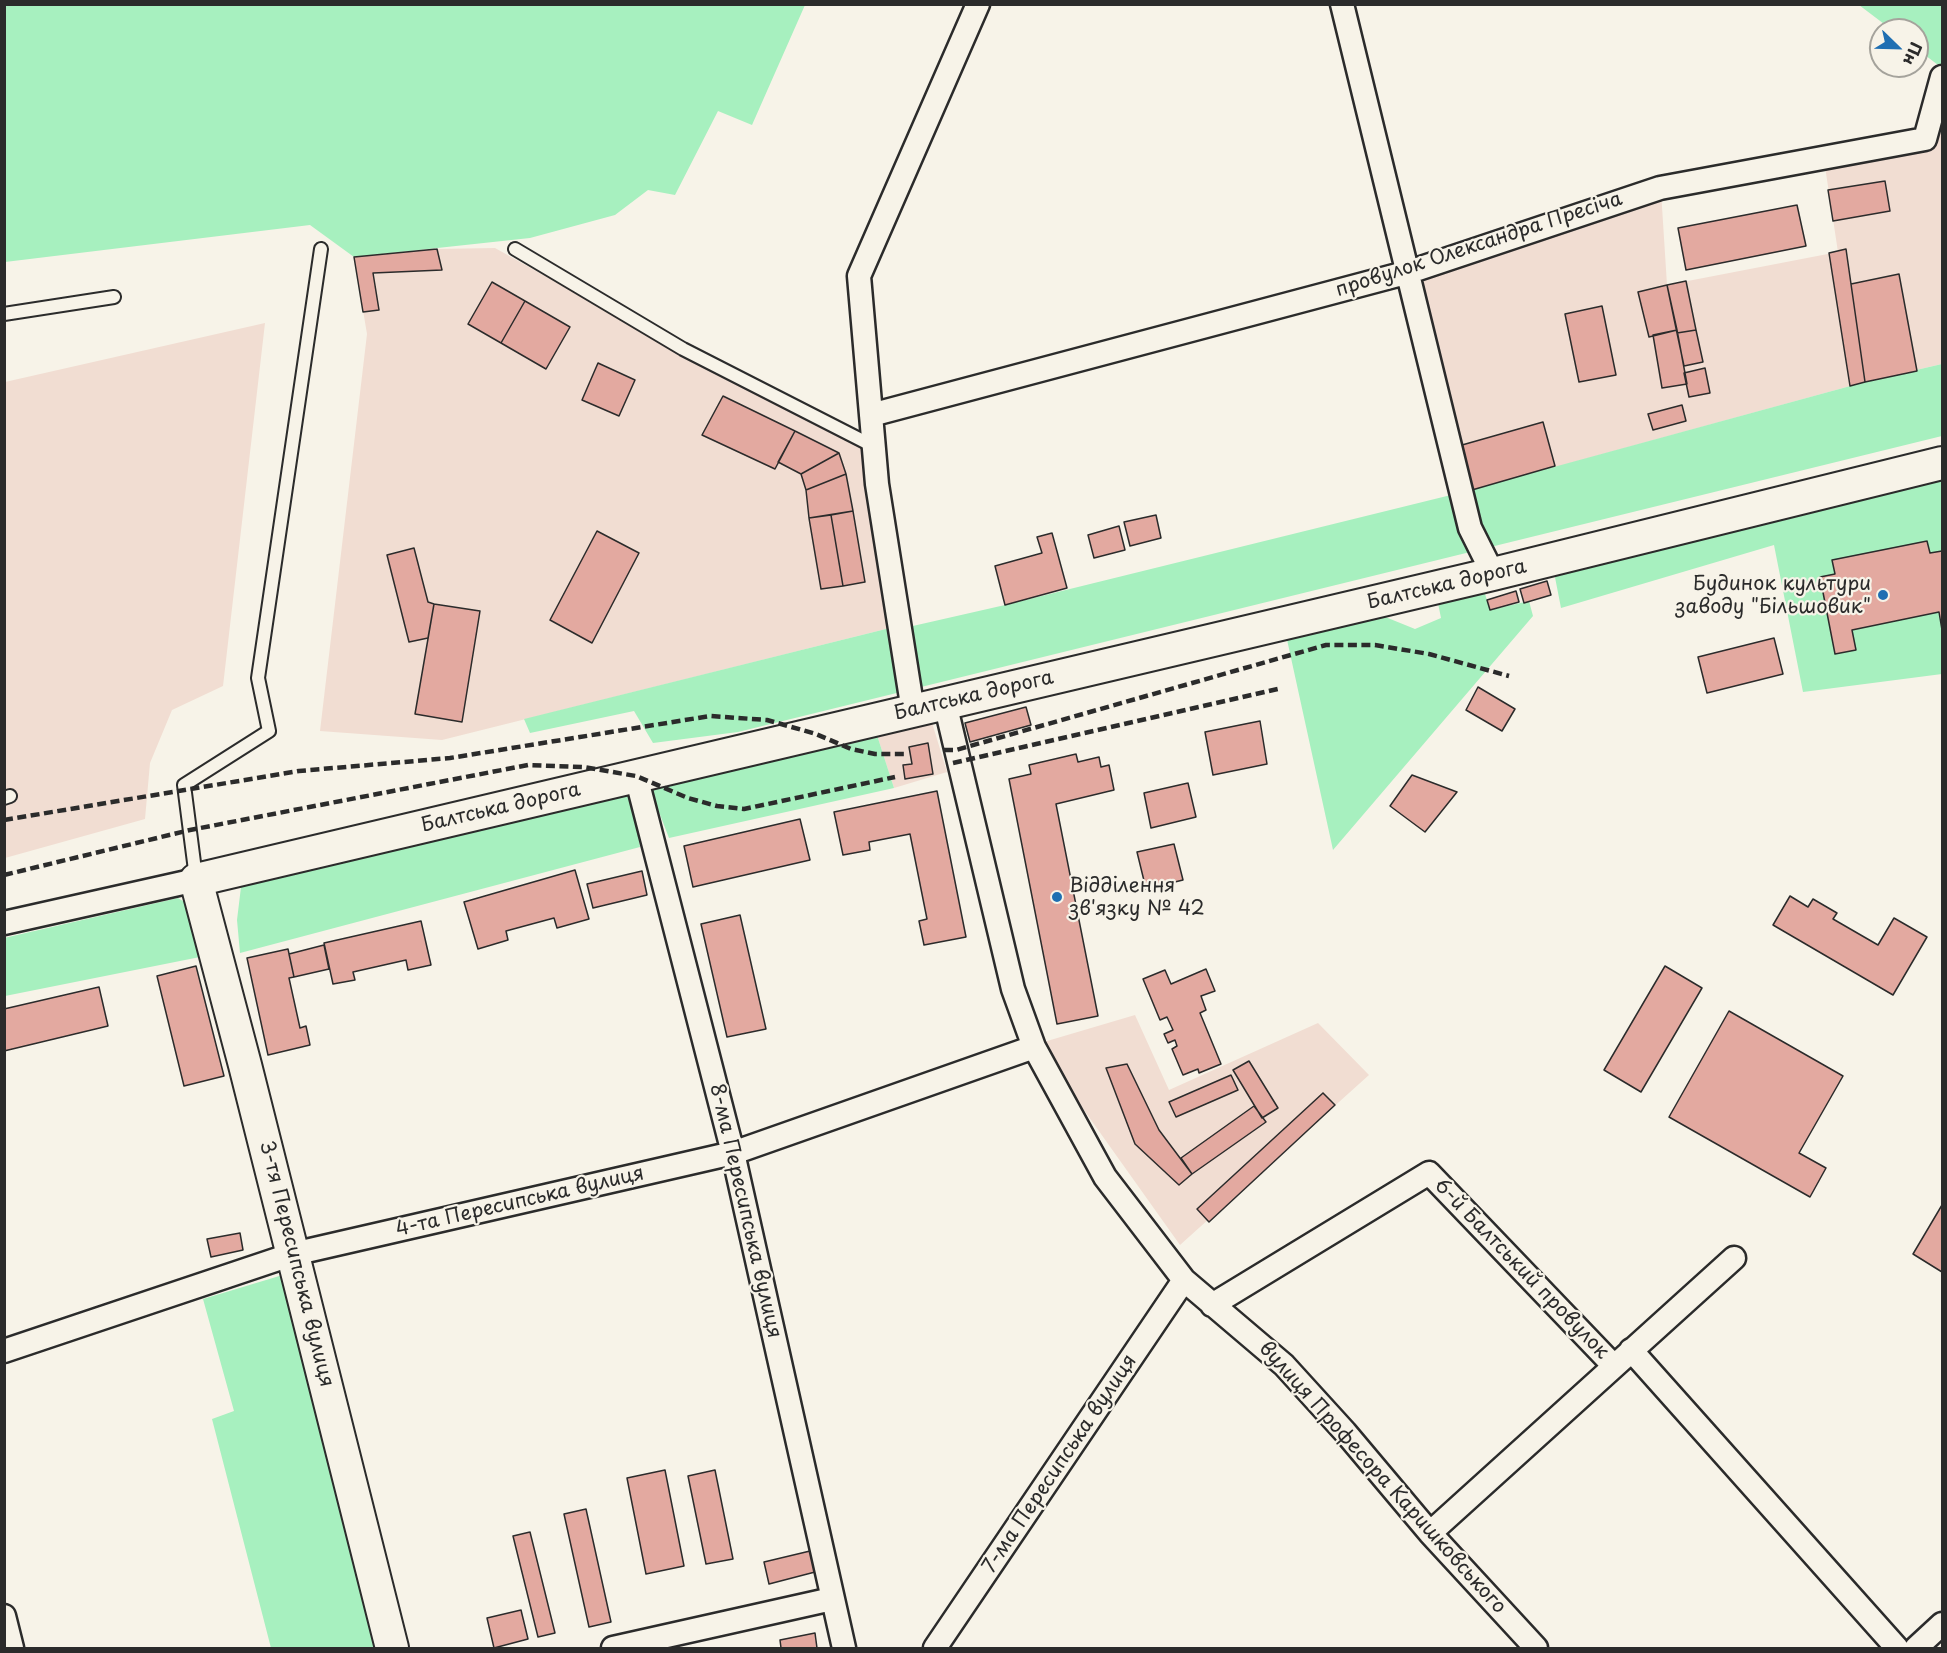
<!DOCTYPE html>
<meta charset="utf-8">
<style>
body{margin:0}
#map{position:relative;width:1947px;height:1653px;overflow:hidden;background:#f7f3e8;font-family:"Playpen Sans",sans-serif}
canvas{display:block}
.frame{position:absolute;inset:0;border:6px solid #2b2b2b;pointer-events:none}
.north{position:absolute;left:1869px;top:18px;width:60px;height:60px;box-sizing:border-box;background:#f7f3e8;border:2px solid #a5a39c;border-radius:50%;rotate:113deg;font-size:16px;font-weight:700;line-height:24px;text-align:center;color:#2b2b2b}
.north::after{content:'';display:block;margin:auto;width:21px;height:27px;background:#1f6fb2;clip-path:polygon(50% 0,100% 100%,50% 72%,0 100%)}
</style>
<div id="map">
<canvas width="1947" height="1653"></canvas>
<div class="frame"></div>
<div class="north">Пн</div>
</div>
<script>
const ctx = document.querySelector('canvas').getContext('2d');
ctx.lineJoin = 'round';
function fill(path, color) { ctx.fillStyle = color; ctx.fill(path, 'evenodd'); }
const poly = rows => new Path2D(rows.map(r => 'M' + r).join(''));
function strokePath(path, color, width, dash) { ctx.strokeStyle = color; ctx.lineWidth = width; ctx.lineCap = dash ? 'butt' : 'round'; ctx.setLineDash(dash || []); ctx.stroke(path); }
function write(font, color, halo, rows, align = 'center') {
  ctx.font = font + ' "Playpen Sans",sans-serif'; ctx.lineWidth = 4.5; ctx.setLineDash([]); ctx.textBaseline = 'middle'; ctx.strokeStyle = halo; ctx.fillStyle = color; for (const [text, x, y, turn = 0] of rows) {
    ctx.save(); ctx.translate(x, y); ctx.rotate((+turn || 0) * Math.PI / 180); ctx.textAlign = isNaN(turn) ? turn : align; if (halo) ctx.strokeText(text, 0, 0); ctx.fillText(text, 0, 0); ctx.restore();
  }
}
fill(poly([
 [1942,127,1942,364,1865,382,1465,492,1414,274,1661,191,1667,285,1838,252,1824,160,1925,141],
 [495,248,681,352,870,448,898,626,442,740,320,731,367,334,354,257,437,249],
 [265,323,223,686,172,710,150,763,145,819,5,858,5,382],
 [930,716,947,772,894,788,876,732],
 [1135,1015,1169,1090,1318,1023,1369,1075,1180,1245,1037,1044]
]), '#f1ddd2');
fill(poly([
 [4,5,805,5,752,125,718,111,675,195,648,190,615,215,530,238,354,257,310,225,5,262],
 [1859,5,1942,5,1942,68,1917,49,1917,30,1892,30],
 [1942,364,1942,436,738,732,653,743,634,711,530,733,524,719,898,626,904,628,1005,605,1455,494,1865,382],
 [1942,474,1942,674,1803,692,1774,545,1561,608,1553,567],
 [1481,581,1490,610,1529,601,1533,616,1333,850,1286,635,1373,612,1415,629,1441,618,1436,593],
 [876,732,894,788,669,838,649,786],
 [630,788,640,847,240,953,237,920,241,887],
 [178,898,194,908,205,956,5,996,4,938],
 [286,1274,381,1648,271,1648,212,1419,234,1411,203,1299]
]), '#a7f0bf');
const building = poly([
 [1885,181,1890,211,1833,221,1828,190,1885,181],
 [1797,205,1806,246,1686,270,1678,228,1797,205],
 [437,249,442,270,373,273,379,310,363,312,354,257,437,249],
 [1846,249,1865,382,1850,386,1829,253,1846,249],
 [1899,274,1917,371,1865,382,1851,284,1899,274],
 [1686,281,1696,330,1677,333,1667,285,1686,281],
 [492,282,525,301,501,343,468,324,492,282],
 [1667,285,1677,330,1649,337,1638,292,1667,285],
 [525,301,570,327,546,369,501,343,525,301],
 [1602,306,1616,375,1579,382,1565,314,1602,306],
 [1677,330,1687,384,1662,388,1653,335,1677,330],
 [1696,330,1703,362,1684,366,1677,333,1696,330],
 [598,363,635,380,619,416,582,400,598,363],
 [1705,368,1710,393,1689,397,1684,373,1705,368],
 [723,396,795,431,775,469,702,435,723,396],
 [1682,405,1686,421,1653,430,1648,414,1682,405],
 [1543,422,1555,466,1465,492,1455,447,1543,422],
 [795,431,839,453,801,474,778,462,795,431],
 [839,453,846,474,806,490,801,474,839,453],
 [846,474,853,511,809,518,806,490,846,474],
 [853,511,865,582,843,586,831,515,853,511],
 [831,515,843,586,821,589,809,518,831,515],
 [1156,515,1161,538,1130,546,1124,522,1156,515],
 [1119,526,1125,550,1094,558,1088,535,1119,526],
 [597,531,639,553,592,643,550,620,597,531],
 [1052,533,1067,588,1005,605,995,566,1042,553,1037,537,1052,533],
 [1927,541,1930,553,1942,551,1942,630,1939,612,1852,630,1856,650,1835,654,1820,577,1835,574,1832,560,1927,541],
 [414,548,428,602,434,604,428,638,409,642,387,555,414,548],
 [1547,581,1551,595,1524,603,1520,589,1547,581],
 [1516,591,1519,602,1490,610,1487,600,1516,591],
 [434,604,480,611,462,722,415,714,434,604],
 [1774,638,1783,674,1707,693,1698,657,1774,638],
 [1478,687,1515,709,1502,731,1466,710,1478,687],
 [1026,707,1031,725,970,742,965,723,1026,707],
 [1260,721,1267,764,1213,775,1205,732,1260,721],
 [928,743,933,774,905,779,903,765,912,764,909,747,928,743],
 [1076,754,1078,762,1099,757,1101,767,1109,765,1114,790,1056,804,1098,1016,1057,1024,1009,779,1031,774,1029,765,1076,754],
 [1412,775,1457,792,1425,832,1390,806,1412,775],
 [1188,783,1196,817,1151,828,1144,793,1188,783],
 [937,791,966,937,924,945,919,921,927,919,910,834,869,842,870,850,843,855,834,812,937,791],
 [800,819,810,860,693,887,684,846,800,819],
 [1174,844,1183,880,1146,889,1137,852,1174,844],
 [575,870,589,919,557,928,554,918,506,931,508,940,478,949,464,902,575,870],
 [642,871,647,895,593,908,587,884,642,871],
 [1790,896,1808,907,1813,899,1837,913,1833,919,1878,945,1894,918,1927,937,1893,995,1773,925,1790,896],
 [740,915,766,1029,727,1037,701,924,740,915],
 [421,921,431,965,408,970,406,960,353,972,355,980,333,984,324,943,421,921],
 [324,945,329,969,294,977,289,954,324,945],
 [288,949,294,977,289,978,300,1028,306,1026,310,1045,268,1055,247,958,288,949],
 [196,966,224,1076,184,1086,157,976,196,966],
 [1665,966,1702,988,1641,1092,1604,1070,1665,966],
 [1206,969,1215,991,1201,996,1206,1010,1200,1013,1221,1064,1199,1073,1198,1069,1183,1075,1172,1049,1177,1046,1175,1040,1168,1043,1164,1034,1173,1030,1167,1017,1160,1020,1143,979,1165,970,1171,984,1206,969],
 [99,987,108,1026,4,1051,4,1009,99,987],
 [1729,1011,1843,1076,1799,1153,1826,1168,1810,1197,1669,1117,1729,1011],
 [1249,1061,1278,1108,1262,1118,1233,1070,1249,1061],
 [1127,1064,1159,1130,1192,1174,1179,1185,1135,1144,1106,1068,1127,1064],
 [1231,1075,1238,1090,1176,1117,1169,1102,1231,1075],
 [1323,1093,1335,1105,1209,1222,1197,1209,1323,1093],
 [1254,1106,1266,1122,1192,1174,1181,1158,1254,1106],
 [1942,1205,1942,1272,1913,1254,1942,1205],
 [240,1233,243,1250,211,1257,207,1239,240,1233],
 [665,1470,684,1566,646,1574,627,1478,665,1470],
 [715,1470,733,1559,706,1564,688,1476,715,1470],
 [586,1509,611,1622,589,1627,564,1514,586,1509],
 [530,1532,555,1633,538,1637,513,1536,530,1532],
 [810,1551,815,1572,769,1584,764,1562,810,1551],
 [521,1610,528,1639,494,1648,487,1618,521,1610],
 [815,1633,817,1648,781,1648,780,1640,815,1633]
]);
fill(building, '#e3a9a0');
strokePath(building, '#2b2b2b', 1.5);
const lane = poly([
 [515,249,683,349,873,446],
 [4,314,114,297],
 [4,798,10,796],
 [196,878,184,785,269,731,258,678,321,249]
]);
const street = poly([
 [1342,4,1470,528,1493,574],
 [871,415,1409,272,1660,188,1925,139,1942,77],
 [945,703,1013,989,1034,1047,1105,1177,1184,1280,1284,1365,1345,1432,1430,1533,1536,1648],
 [913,711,877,484,859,276,978,4],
 [636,776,733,1153,844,1648],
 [4,923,196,880],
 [1212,1305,1429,1173,1613,1365],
 [1631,1350,1897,1648],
 [4,1351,293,1254,733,1153,1034,1047],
 [1430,1533,1734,1258],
 [4,1616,12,1648],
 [613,1648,832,1599],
 [935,1648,1184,1280],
 [1916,1648,1942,1624]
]);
const secondary = poly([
 [392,1648,245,1065,196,880,1493,574,1942,463]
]);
strokePath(lane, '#2b2b2b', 16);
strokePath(street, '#2b2b2b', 27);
strokePath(secondary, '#2b2b2b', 36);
strokePath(lane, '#f7f3e8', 12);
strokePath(street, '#f7f3e8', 22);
strokePath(secondary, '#f7f3e8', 32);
strokePath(poly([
 [944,750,956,750,1326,645,1375,645,1429,654,1509,676],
 [953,763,1282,688],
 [4,820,299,771,450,758,710,716,767,720,816,734,851,749,875,754,907,754],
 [4,875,190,830,528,765,583,767,636,776,688,798,717,806,744,809,895,777]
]), '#2b2b2b', 4.5, [9, 4.5]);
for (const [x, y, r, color] of [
 [1883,595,6,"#1f6fb2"],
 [1057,897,6,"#1f6fb2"]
]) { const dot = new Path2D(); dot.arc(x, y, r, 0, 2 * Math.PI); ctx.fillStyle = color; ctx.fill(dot); strokePath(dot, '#f7f3e8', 2); }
write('20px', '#2b2b2b', '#f7f3e8', [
 ["провулок Олександра Пресіча",1479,245,-18],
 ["Балтська дорога",1447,585,-13],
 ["Балтська дорога",974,696,-13],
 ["Балтська дорога",501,808,-13],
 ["4-та Пересипська вулиця",520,1202,-13],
 ["8-ма Пересипська вулиця",745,1211,77],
 ["3-тя Пересипська вулиця",296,1264,76],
 ["6-й Балтський провулок",1521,1269,46],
 ["7-ма Пересипська вулиця",1060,1464,-56],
 ["вулиця Професора Каришковського",1382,1478,48]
]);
write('20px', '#2b2b2b', '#f7f3e8', [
 ["Будинок культури",1871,584],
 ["заводу \"Більшовик\"",1871,607],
 ["Відділення",1069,886,"left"],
 ["зв'язку № 42",1069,909,"left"]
], 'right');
</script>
